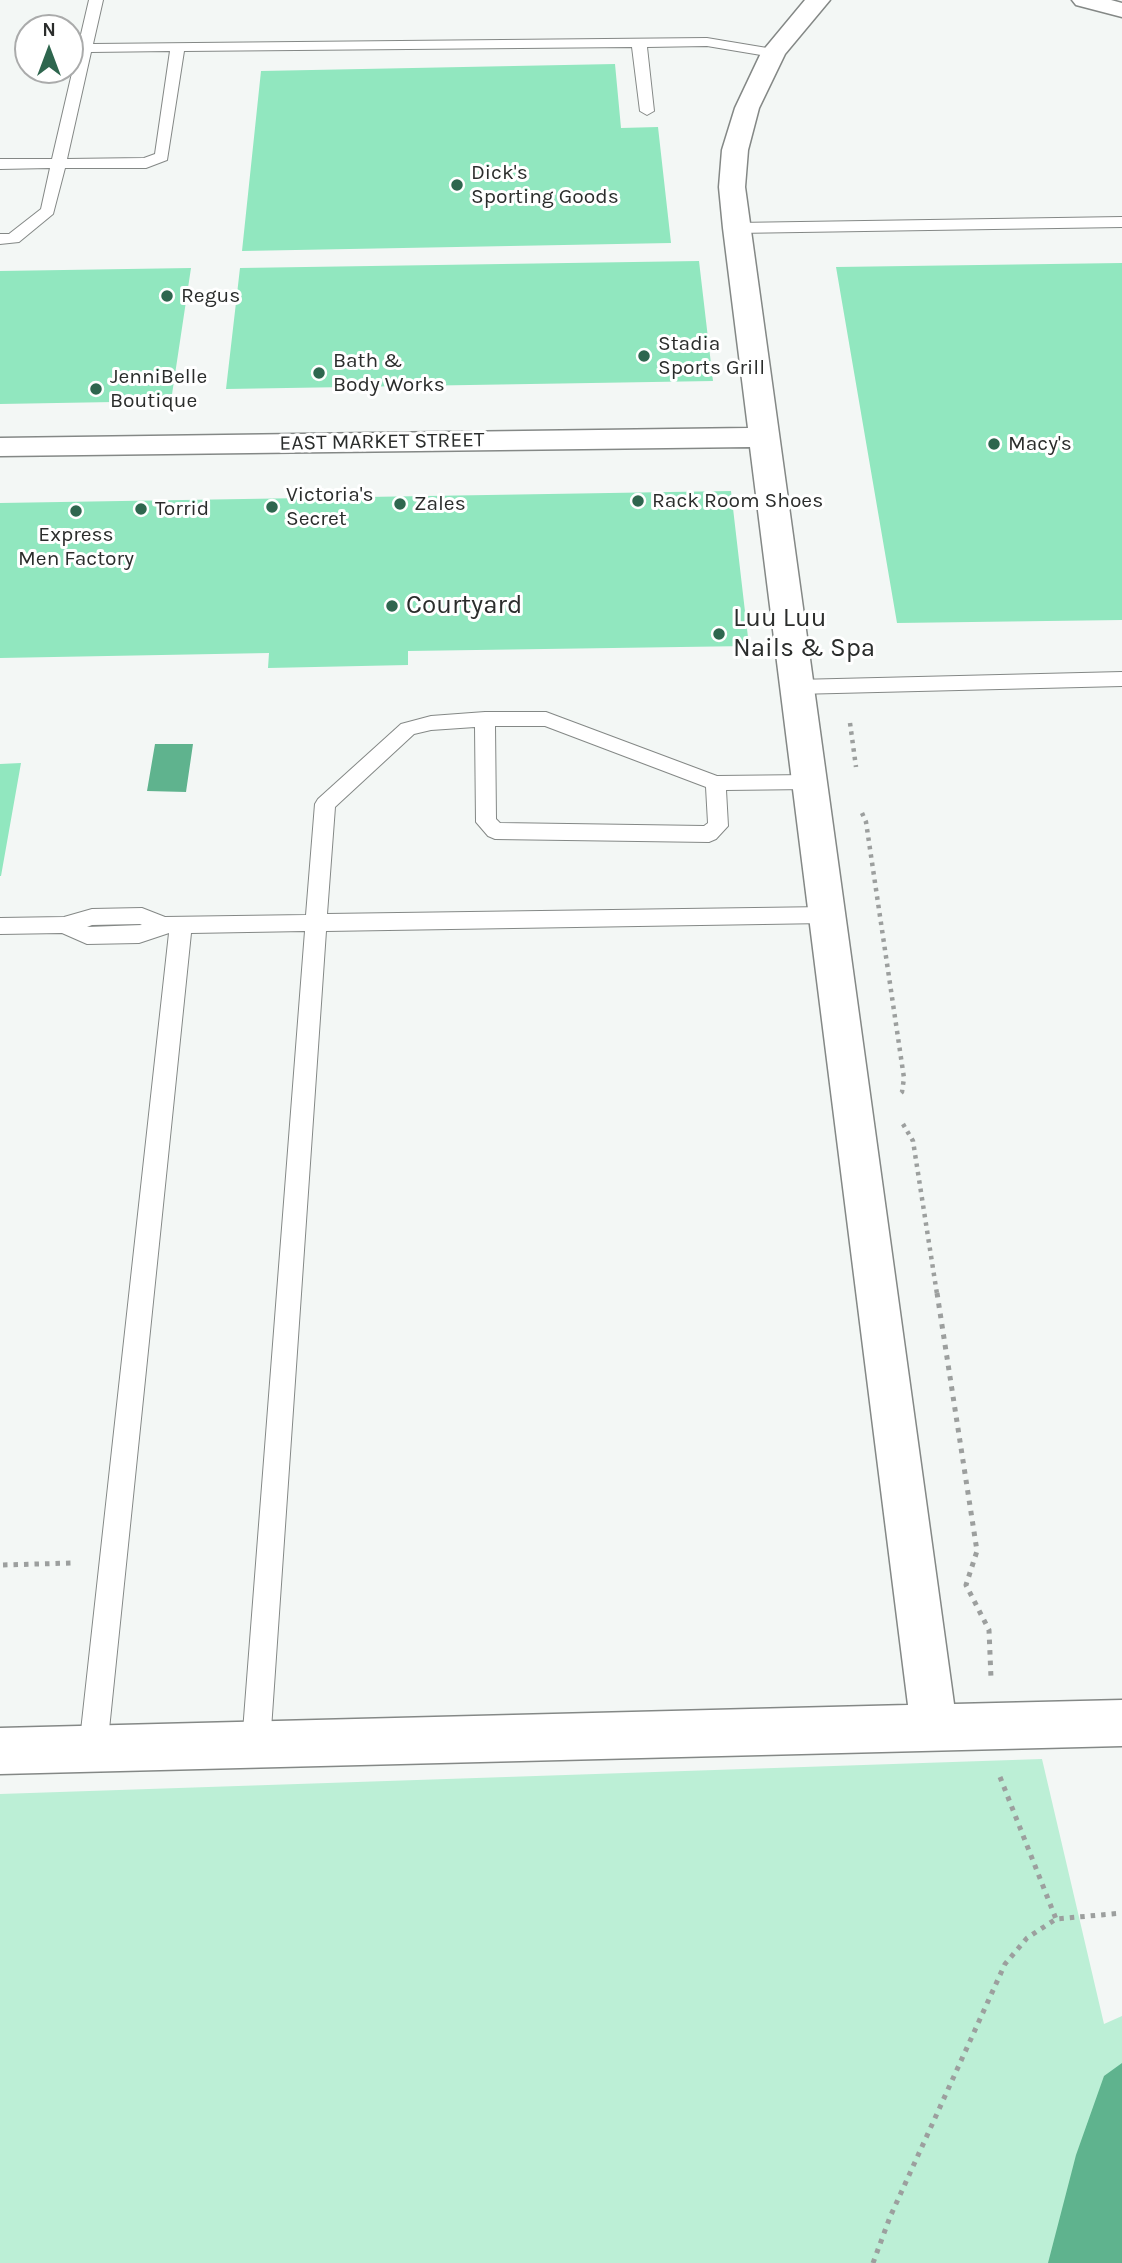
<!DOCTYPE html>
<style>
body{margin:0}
#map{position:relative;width:1122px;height:2263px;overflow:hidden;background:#f3f7f5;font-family:Karla,sans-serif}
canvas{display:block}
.north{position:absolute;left:14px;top:14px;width:70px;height:70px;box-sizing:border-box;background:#fff;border:2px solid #aaabab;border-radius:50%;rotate:0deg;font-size:19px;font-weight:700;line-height:28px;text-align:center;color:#2b2d2c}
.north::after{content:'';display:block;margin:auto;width:24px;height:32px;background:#2e664e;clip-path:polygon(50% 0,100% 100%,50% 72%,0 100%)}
</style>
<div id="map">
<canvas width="1122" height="2263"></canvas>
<div class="north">N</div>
</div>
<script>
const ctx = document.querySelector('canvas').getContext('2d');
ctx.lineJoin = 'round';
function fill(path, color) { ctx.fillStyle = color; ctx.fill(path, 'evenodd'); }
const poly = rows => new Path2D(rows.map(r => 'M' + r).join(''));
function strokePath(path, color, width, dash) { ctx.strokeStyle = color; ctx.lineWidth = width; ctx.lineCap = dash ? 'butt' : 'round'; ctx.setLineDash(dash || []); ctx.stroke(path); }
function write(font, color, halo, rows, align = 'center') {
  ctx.font = font + ' Karla,sans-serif'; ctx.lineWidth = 6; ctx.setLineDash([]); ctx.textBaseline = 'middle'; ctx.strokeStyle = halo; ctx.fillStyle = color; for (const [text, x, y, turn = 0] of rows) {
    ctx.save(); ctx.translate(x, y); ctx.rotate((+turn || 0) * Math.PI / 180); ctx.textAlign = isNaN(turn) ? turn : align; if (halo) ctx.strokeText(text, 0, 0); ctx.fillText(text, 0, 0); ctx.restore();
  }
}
fill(poly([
 [1042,1759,1104,2024,1122,2016,1122,2263,0,2263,0,1794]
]), '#bcefd6');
fill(poly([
 [155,744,193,744,186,792,147,791],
 [1122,2063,1122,2263,1048,2263,1076,2155,1104,2076]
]), '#5fb38e');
fill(poly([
 [615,64,621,128,658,127,671,243,242,251,261,71],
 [699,261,713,381,226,389,240,268],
 [1122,263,1122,620,897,623,836,267],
 [191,268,171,401,0,404,0,271],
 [731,491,749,646,408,651,408,665,268,668,269,653,0,658,0,503],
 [21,763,1,876,0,876,0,764]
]), '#91e7bf');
const lane = poly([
 [89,0,103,0,93,44,707,38,773,49,780,53,773,57,707,46,647,47,654,111,647,115,640,111,632,47,184,51,167,160,146,168,65,168,53,214,19,242,0,244,0,234,9,234,41,209,50,168,0,169,0,159,52,159,89,0],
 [170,51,155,154,144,158,67,159,91,52,170,51],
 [1122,217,1122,227,736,233,728,228,736,223,1122,217],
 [1122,672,1122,686,796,694,789,692,786,687,789,682,796,680,1122,672],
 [485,712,546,712,717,776,809,775,816,777,819,782,816,787,809,789,726,790,728,826,716,839,709,842,495,839,488,836,476,822,475,727,431,730,414,734,335,807,327,914,826,907,833,909,837,915,833,921,826,923,326,931,270,1744,266,1754,256,1758,246,1754,242,1744,305,931,191,933,107,1749,103,1759,93,1763,83,1759,79,1749,169,933,139,943,87,944,62,933,0,934,0,918,64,917,92,909,142,908,165,917,306,915,315,804,318,799,401,724,431,716,485,712],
 [495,726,545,726,706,787,708,823,704,826,500,823,496,819,495,726],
 [92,925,140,924,142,925,87,927,92,925]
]);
const street = poly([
 [805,0,830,0,785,54,759,108,748,150,745,187,954,1704,1122,1700,1122,1746,0,1774,0,1728,908,1705,750,447,0,456,0,438,748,428,723,228,719,187,722,150,735,108,761,53,805,0],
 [1072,0,1111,0,1122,3,1122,17,1076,5,1072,0]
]);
strokePath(lane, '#848886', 2);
strokePath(street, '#848886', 3);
strokePath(poly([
 [850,723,856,767],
 [862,813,866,822,904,1078,902,1092,898,1096],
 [903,1124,913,1141,937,1294]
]), '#9c9f9e', 4.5, [3.5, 5]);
strokePath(poly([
 [937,1293,977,1551,966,1585,989,1630,991,1678],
 [3,1565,72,1563],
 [1000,1777,1056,1919],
 [873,2263,890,2217,1005,1964,1027,1938,1056,1919,1122,1913]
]), '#9c9f9e', 5, [4.5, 6]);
fill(lane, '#fff');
fill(street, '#fff');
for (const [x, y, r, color] of [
 [457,185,7,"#2e664e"],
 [167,296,7,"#2e664e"],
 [644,356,7,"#2e664e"],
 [319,373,7,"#2e664e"],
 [96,389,7,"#2e664e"],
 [994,444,7,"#2e664e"],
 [638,501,7,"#2e664e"],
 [400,504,7,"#2e664e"],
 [272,507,7,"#2e664e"],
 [141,509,7,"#2e664e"],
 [76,511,7,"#2e664e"],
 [392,606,7,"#2e664e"],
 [719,634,7,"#2e664e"]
]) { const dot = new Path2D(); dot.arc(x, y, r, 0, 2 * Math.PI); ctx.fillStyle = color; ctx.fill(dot); strokePath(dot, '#fff', 2.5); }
write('21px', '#2b2d2c', '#fff', [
 ["Dick's",471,173],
 ["Sporting Goods",471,197],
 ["Regus",181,296],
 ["Stadia",658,344],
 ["Sports Grill",658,368],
 ["Bath &",333,361],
 ["Body Works",333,385],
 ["JenniBelle",110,377],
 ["Boutique",110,401],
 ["Macy's",1008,444],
 ["Victoria's",286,495],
 ["Secret",286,519],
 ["Rack Room Shoes",652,501],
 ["Zales",414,504],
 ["Torrid",155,509],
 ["Express",76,535,"center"],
 ["Men Factory",76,559,"center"]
], 'left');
write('21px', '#2b2d2c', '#fff', [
 ["EAST MARKET STREET",382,442,-1]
]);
write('26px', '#2b2d2c', '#fff', [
 ["Courtyard",406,606],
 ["Luu Luu",733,619],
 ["Nails & Spa",733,649]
], 'left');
</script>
